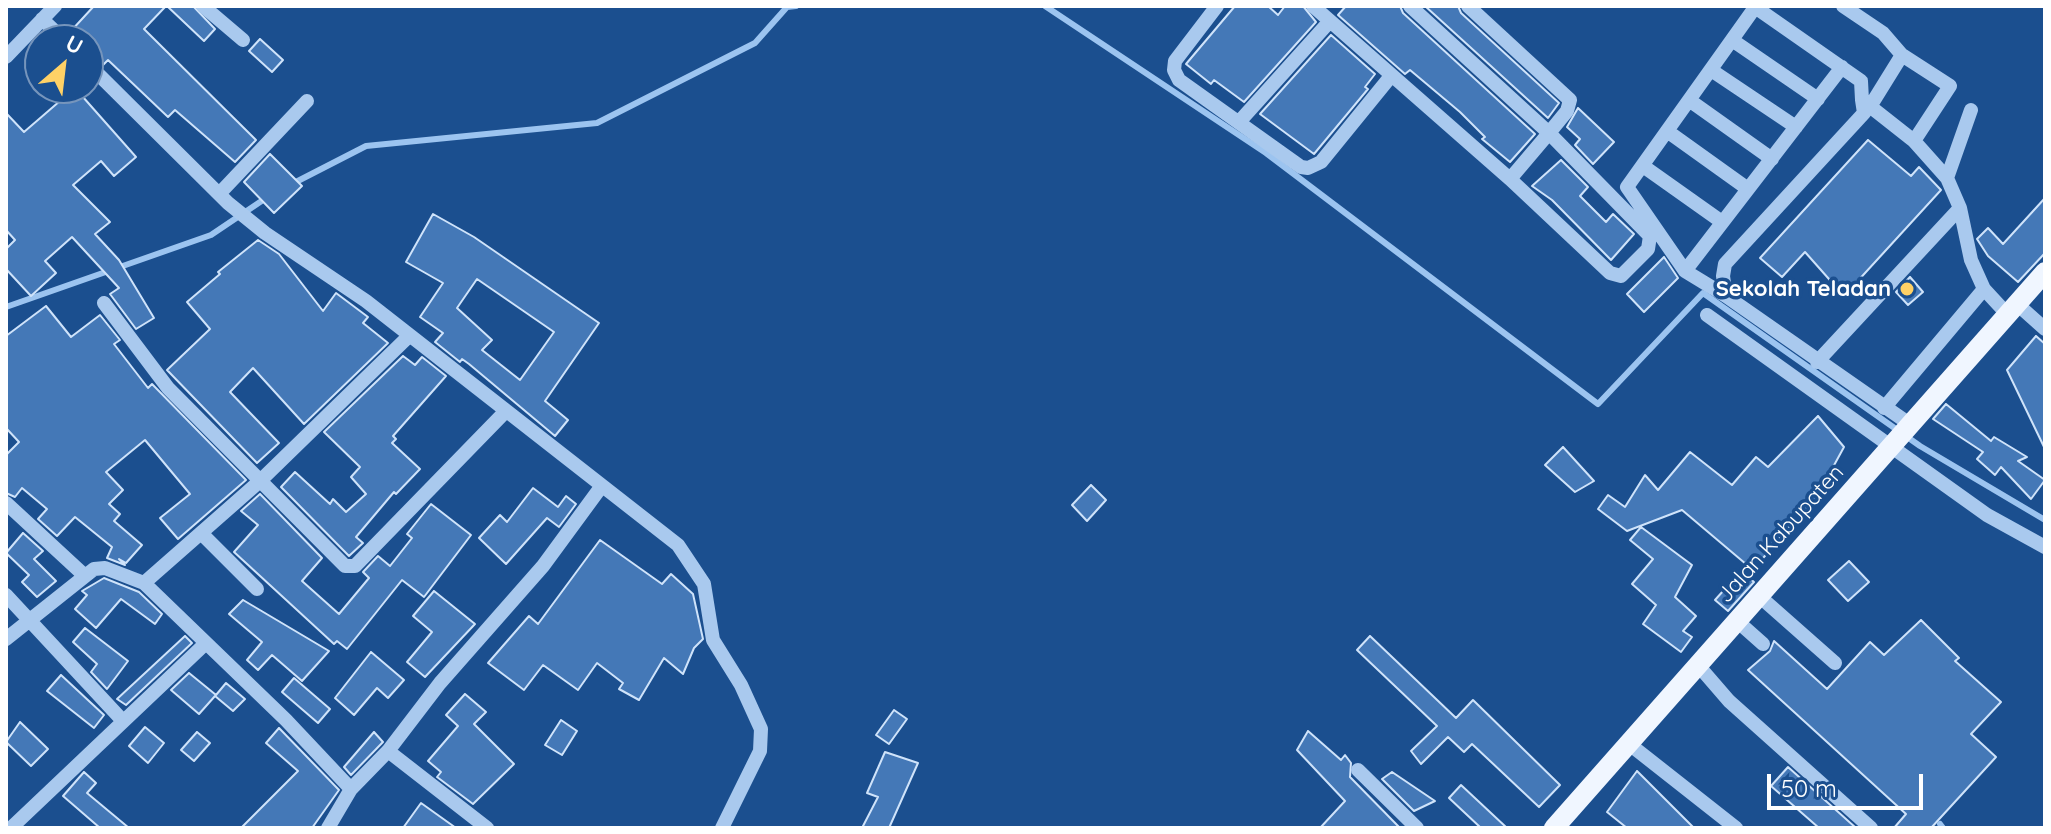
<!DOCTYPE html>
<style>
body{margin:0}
#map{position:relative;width:2051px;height:834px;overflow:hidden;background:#1b4f8f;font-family:Quicksand,sans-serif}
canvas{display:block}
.frame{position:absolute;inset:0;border:8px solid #fff;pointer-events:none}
.north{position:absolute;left:24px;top:24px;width:80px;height:80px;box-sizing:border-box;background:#1b4f8f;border:2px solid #7695bc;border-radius:50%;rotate:28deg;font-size:22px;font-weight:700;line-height:32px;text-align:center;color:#fff}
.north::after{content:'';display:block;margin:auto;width:28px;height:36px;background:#ffd166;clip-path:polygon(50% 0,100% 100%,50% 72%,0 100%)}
.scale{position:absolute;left:1767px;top:774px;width:156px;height:36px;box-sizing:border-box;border:4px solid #fff;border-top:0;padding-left:10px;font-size:24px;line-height:28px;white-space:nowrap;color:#fff;-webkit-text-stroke:6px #1b4f8f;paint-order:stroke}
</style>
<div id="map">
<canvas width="2051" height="834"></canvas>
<div class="frame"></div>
<div class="north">U</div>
<div class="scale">50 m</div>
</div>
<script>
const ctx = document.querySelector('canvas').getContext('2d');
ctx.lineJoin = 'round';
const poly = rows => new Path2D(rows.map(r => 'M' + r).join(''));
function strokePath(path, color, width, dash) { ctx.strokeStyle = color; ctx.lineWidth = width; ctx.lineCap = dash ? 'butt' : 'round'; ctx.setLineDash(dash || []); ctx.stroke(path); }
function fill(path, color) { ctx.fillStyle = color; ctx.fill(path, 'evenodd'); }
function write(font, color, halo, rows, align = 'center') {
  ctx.font = font + ' Quicksand,sans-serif'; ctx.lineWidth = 7; ctx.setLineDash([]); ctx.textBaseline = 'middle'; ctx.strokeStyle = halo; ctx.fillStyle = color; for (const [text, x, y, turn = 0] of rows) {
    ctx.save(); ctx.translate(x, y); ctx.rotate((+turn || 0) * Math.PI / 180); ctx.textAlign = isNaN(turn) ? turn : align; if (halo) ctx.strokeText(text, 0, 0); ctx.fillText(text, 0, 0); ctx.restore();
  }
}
strokePath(poly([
 [1045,6,1266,153,1598,404,1703,293,1920,446,2045,520],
 [290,185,366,146,597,123,755,43,787,7,796,6],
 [6,307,211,235,266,198],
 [1940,824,1943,828]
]), '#9cc4f0', 6);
const building = poly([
 [94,6,166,6,144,29,256,140,235,162,175,110,168,117,108,60,103,65,88,54,88,40,74,40,70,32,94,6],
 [167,6,193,6,215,29,204,41,167,6],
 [1235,6,1268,6,1278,15,1285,6,1303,6,1316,22,1244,102,1214,80,1211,84,1186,64,1235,6],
 [1346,6,1400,6,1403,13,1535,134,1510,162,1482,139,1485,137,1460,112,1410,70,1405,74,1338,15,1346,6],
 [1425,6,1458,6,1461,13,1559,103,1548,118,1425,6],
 [1331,35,1375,74,1365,87,1368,89,1314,154,1260,114,1331,35],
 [260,39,283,60,272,72,249,51,260,39],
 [75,88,136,157,114,176,101,161,73,185,110,222,95,234,119,260,154,318,136,329,110,294,119,288,72,237,45,261,56,273,31,296,6,269,6,249,15,240,6,230,6,113,24,132,75,88],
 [1578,108,1614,142,1593,164,1575,145,1580,139,1567,127,1578,108],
 [1868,140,1911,176,1919,167,1941,190,1844,296,1805,252,1782,277,1760,258,1868,140],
 [270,154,302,186,274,213,244,182,270,154],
 [1561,160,1588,187,1580,196,1606,222,1613,214,1634,234,1611,260,1552,200,1532,186,1561,160],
 [2045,198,2045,253,2018,282,1988,256,1977,239,1988,228,2003,244,2045,198],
 [433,214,474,237,599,323,545,401,568,420,555,436,469,364,462,359,460,362,435,342,443,333,420,317,443,283,406,262,433,214],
 [477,279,554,332,520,380,482,350,492,340,457,308,477,279],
 [258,240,279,254,323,311,336,293,368,317,363,323,388,343,304,424,253,368,230,392,279,443,257,463,167,370,210,329,187,302,220,274,218,272,258,240],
 [1664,257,1678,278,1644,312,1627,294,1664,257],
 [1910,277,1923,292,1908,305,1896,292,1910,277],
 [46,306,71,337,100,315,120,340,114,344,148,388,152,384,246,480,178,539,160,518,190,494,145,440,106,472,123,490,109,504,120,514,114,521,142,545,126,563,119,559,125,565,107,558,112,547,75,517,57,536,38,519,47,509,22,488,15,497,6,493,6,455,19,442,6,428,6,336,46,306],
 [2036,336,2045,344,2045,449,2007,370,2036,336],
 [403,356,415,365,422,357,446,376,393,436,396,439,392,443,420,469,396,494,394,492,356,537,363,543,349,556,281,487,295,472,330,504,333,499,346,512,366,494,351,477,360,467,324,432,403,356],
 [1946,404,1991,441,1994,437,2027,457,2018,461,2045,480,2031,499,2001,467,1995,475,1977,459,1983,452,1933,419,1946,404],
 [1818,416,1844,447,1826,480,1832,485,1799,520,1797,518,1753,570,1682,510,1627,531,1598,509,1608,495,1625,507,1645,475,1658,490,1690,452,1732,485,1756,457,1768,467,1818,416],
 [1563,447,1594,481,1575,492,1545,465,1563,447],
 [1091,485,1106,500,1087,521,1072,505,1091,485],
 [533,488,558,507,566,496,576,504,559,527,547,518,506,564,479,538,500,515,507,522,533,488],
 [260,494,322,558,302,581,339,614,369,578,363,572,378,556,390,566,412,538,407,534,431,504,471,535,424,597,402,580,347,649,337,641,334,644,234,552,258,525,241,511,260,494],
 [1641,527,1692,565,1675,597,1696,616,1683,631,1692,637,1681,652,1643,624,1656,605,1632,584,1653,559,1630,540,1641,527],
 [23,533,43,551,34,559,56,581,37,597,22,582,29,575,6,553,23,533],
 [600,540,662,584,671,574,693,594,703,639,694,648,683,674,664,658,639,700,619,689,623,683,597,663,578,690,543,665,524,690,488,663,529,616,538,624,600,540],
 [1849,561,1869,582,1848,601,1828,580,1849,561],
 [1741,571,1754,582,1728,611,1715,600,1741,571],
 [104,578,139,592,162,614,155,624,121,599,96,628,75,609,87,595,82,591,104,578],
 [434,591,475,624,425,677,407,662,432,632,413,616,434,591],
 [243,600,329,651,302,681,272,655,258,670,247,660,262,642,229,614,243,600],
 [1921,620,1959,658,1955,661,2001,702,1971,734,1996,757,1931,828,1894,828,1906,814,1748,670,1770,651,1774,641,1827,689,1870,642,1884,655,1921,620],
 [85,628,128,661,107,689,91,672,97,664,73,642,85,628],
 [185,636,192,643,126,705,117,699,185,636],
 [1370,636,1456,718,1473,700,1560,785,1539,807,1472,744,1464,752,1448,737,1421,764,1411,751,1437,726,1357,650,1370,636],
 [371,652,404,680,388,698,377,688,354,715,335,698,371,652],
 [189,673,216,695,226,683,245,699,233,711,215,696,199,714,171,690,189,673],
 [61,675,104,715,94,728,47,691,61,675],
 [294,678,330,709,318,723,282,692,294,678],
 [465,694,486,712,474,724,514,764,473,804,437,777,441,772,428,761,458,726,446,715,465,694],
 [894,710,907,719,889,744,876,735,894,710],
 [561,720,577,731,562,755,545,745,561,720],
 [20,722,48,749,31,766,6,742,20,722],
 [145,727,164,743,148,763,129,746,145,727],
 [279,728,339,790,312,828,241,828,298,771,266,743,279,728],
 [1308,731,1341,760,1345,755,1351,763,1350,777,1400,828,1320,828,1345,801,1297,750,1308,731],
 [197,732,210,743,194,761,181,750,197,732],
 [374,732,383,742,351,775,344,767,374,732],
 [885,752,918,763,889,828,862,828,878,797,867,793,885,752],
 [1788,767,1856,828,1819,828,1771,786,1788,767],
 [1637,771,1694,828,1627,828,1607,812,1637,771],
 [84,772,96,783,87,793,129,828,100,828,63,796,84,772],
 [1392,772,1435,801,1414,811,1382,779,1392,772],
 [1461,785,1507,828,1481,828,1449,798,1461,785],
 [421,803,456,828,403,828,421,803]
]);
fill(building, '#4478b7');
strokePath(building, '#cfe3fa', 2);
strokePath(poly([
 [203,6,243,40],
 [1217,6,1175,61,1174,70,1179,80,1301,167,1308,168,1321,162,1391,76],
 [1313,6,1510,179,1549,133,1410,6],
 [1468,6,1570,100,1567,111,1549,133,1650,236,1648,249,1621,276,1610,273,1510,179],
 [1843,6,1883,33,1902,55],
 [1755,7,1861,81,1862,100],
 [42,19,64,40],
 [1732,40,1818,99],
 [6,57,55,6],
 [88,64,228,203,265,233,366,301,678,545,704,584,713,640,741,685,761,729,760,751,722,828],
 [1711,70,1796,127],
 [1689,100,1772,159],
 [1871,105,1902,55,1950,86,1914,141],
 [1239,122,1330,21],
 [1667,131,1748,189],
 [1643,166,1722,222],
 [1947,178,1971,110],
 [219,194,307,101],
 [1685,271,1842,67],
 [1726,296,1685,271,1627,187,1756,6],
 [104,303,168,388,345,566,355,566,505,412],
 [2017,304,2045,329],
 [1707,315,1987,515,2045,547],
 [1817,362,1960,208],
 [1884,408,1984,289],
 [1911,425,1726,296,1723,276,1725,264,1864,113,1862,100,1914,141,1947,178,1960,208,1971,260,1984,289,2008,315],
 [6,503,85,576],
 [201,533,257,589],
 [144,583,286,720,351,789],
 [6,595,123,721],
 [1758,595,1835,663],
 [1736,620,1763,644],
 [6,639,94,569,105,568,144,583,260,481,409,336],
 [1697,664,1729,701,1871,828],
 [1628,743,1736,828],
 [388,751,487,828],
 [1358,770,1417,828],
 [11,828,206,643],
 [328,828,351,789,388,751,440,683,543,566,601,487]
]), '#a9c9ee', 14);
strokePath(poly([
 [1554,828,2045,272]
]), '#f0f6ff', 20);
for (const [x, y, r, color] of [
 [1907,289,8,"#ffd166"]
]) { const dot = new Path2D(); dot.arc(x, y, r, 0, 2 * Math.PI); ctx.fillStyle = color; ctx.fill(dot); strokePath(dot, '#1b4f8f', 3); }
write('bold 22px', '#fff', '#1b4f8f', [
 ["Sekolah Teladan",1891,289]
], 'right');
write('22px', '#fff', '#1b4f8f', [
 ["Jalan Kabupaten",1781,534,-48]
]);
</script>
